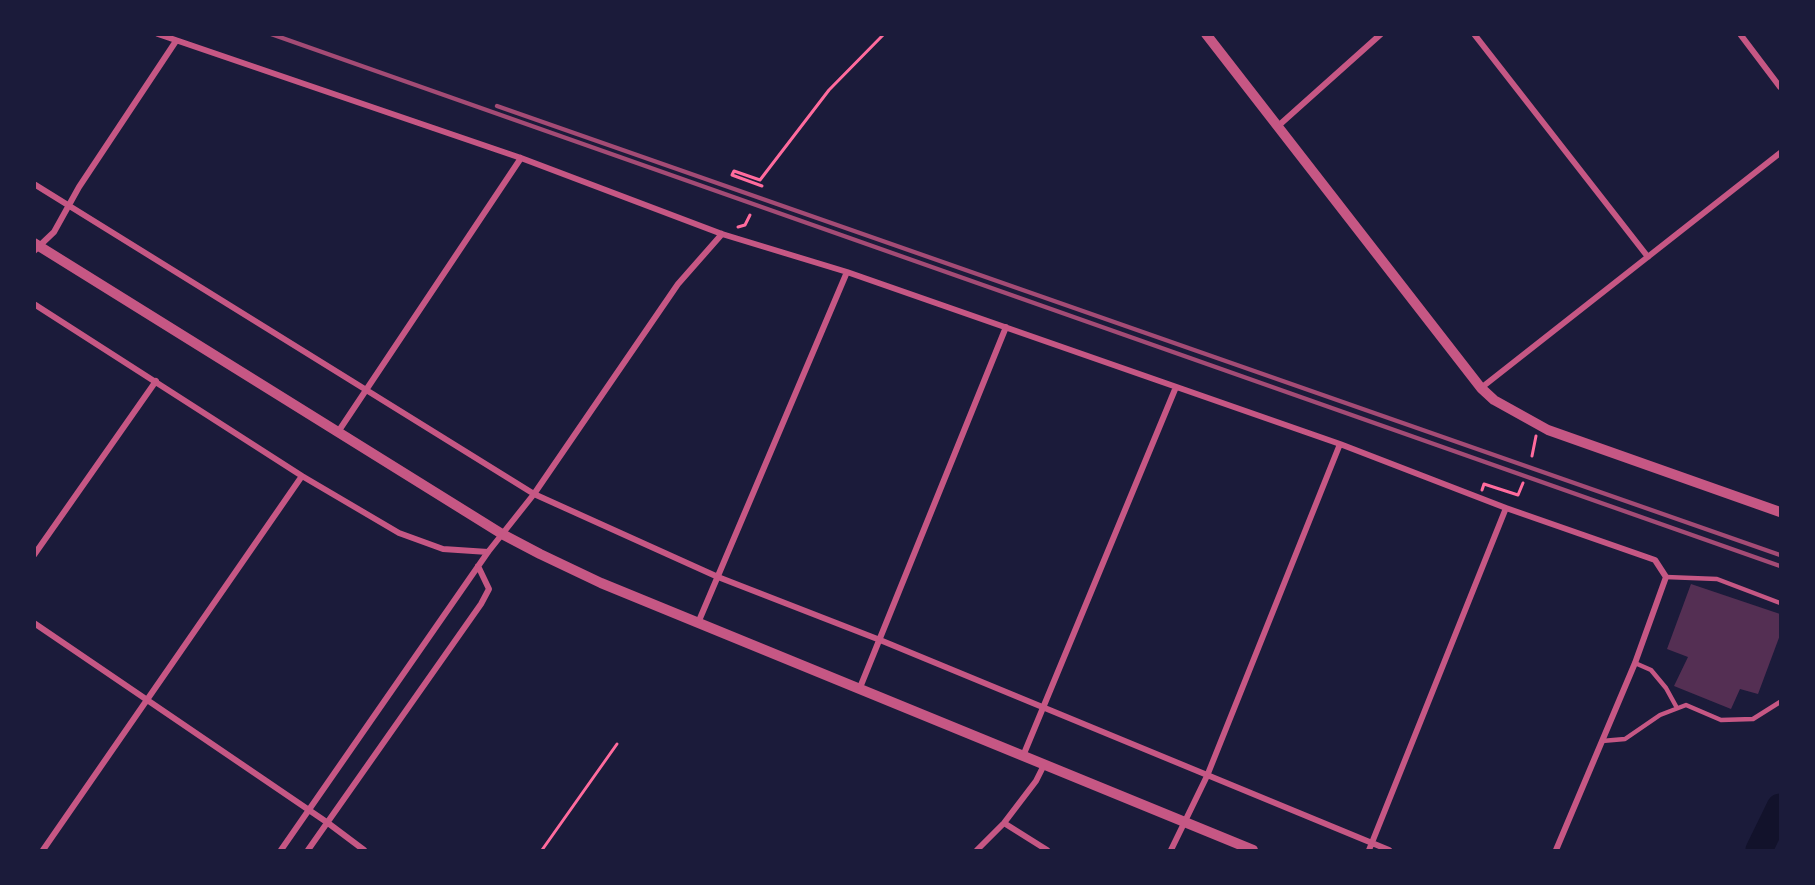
<!DOCTYPE html>
<style>
body{margin:0}
#map{position:relative;width:1815px;height:885px;overflow:hidden;background:#1b1b3a;font-family:Jost,sans-serif}
canvas{display:block}
.frame{position:absolute;inset:0;border:36px solid #1b1b3a;pointer-events:none}
</style>
<div id="map">
<canvas width="1815" height="885"></canvas>
<div class="frame"></div>
</div>
<script>
const ctx = document.querySelector('canvas').getContext('2d');
ctx.lineJoin = 'round';
const poly = rows => new Path2D(rows.map(r => 'M' + r).join(''));
function strokePath(path, color, width, dash) { ctx.strokeStyle = color; ctx.lineWidth = width; ctx.lineCap = dash ? 'butt' : 'round'; ctx.setLineDash(dash || []); ctx.stroke(path); }
function fill(path, color) { ctx.fillStyle = color; ctx.fill(path, 'evenodd'); }
strokePath(poly([
 [1759,850,1780,807]
]), '#12122b', 27);
fill(poly([
 [1691,584,1780,614,1780,635,1758,694,1740,689,1731,709,1674,686,1688,657,1667,649]
]), '#542f53');
strokePath(poly([
 [762,186,732,175,734,171,760,180,829,90,884,34],
 [738,227,745,225,750,215],
 [1532,456,1536,436],
 [1482,490,1484,484,1518,495,1523,483],
 [542,850,617,744]
]), '#ff6b9d', 3);
strokePath(poly([
 [1666,577,1717,579,1780,603],
 [1635,663,1651,670,1666,688,1677,708],
 [1602,741,1625,739,1660,715,1686,705,1721,720,1753,719,1780,702]
]), '#c65784', 4.5);
strokePath(poly([
 [158,34,521,158,722,234,847,272,1340,444,1506,508,1655,560,1666,577,1635,663,1556,850],
 [1474,34,1648,257],
 [1740,34,1780,87],
 [1277,127,1381,34],
 [34,184,534,494,718,577,880,640,1389,850],
 [34,251,54,232,79,187,176,41],
 [34,304,302,476,399,533,443,549,488,552],
 [1481,388,1780,153],
 [338,432,521,158],
 [34,555,156,381],
 [34,623,328,823,364,850],
 [698,623,847,272],
 [859,690,1006,327],
 [1023,756,1176,387],
 [1004,823,1047,850],
 [43,850,302,476],
 [281,850,488,552,534,494,678,284,722,234],
 [308,850,481,604,489,589,478,566],
 [977,850,1004,823,1036,781,1044,765],
 [1171,850,1207,776,1340,444],
 [1369,850,1506,508]
]), '#c65784', 6);
strokePath(poly([
 [1206,34,1481,388,1494,400,1548,430,1780,512],
 [34,243,502,534,540,554,601,583,1253,850]
]), '#c65784', 10);
strokePath(poly([
 [271,34,1780,566],
 [497,106,1780,555]
]), '#a44b75', 4.5);
</script>
